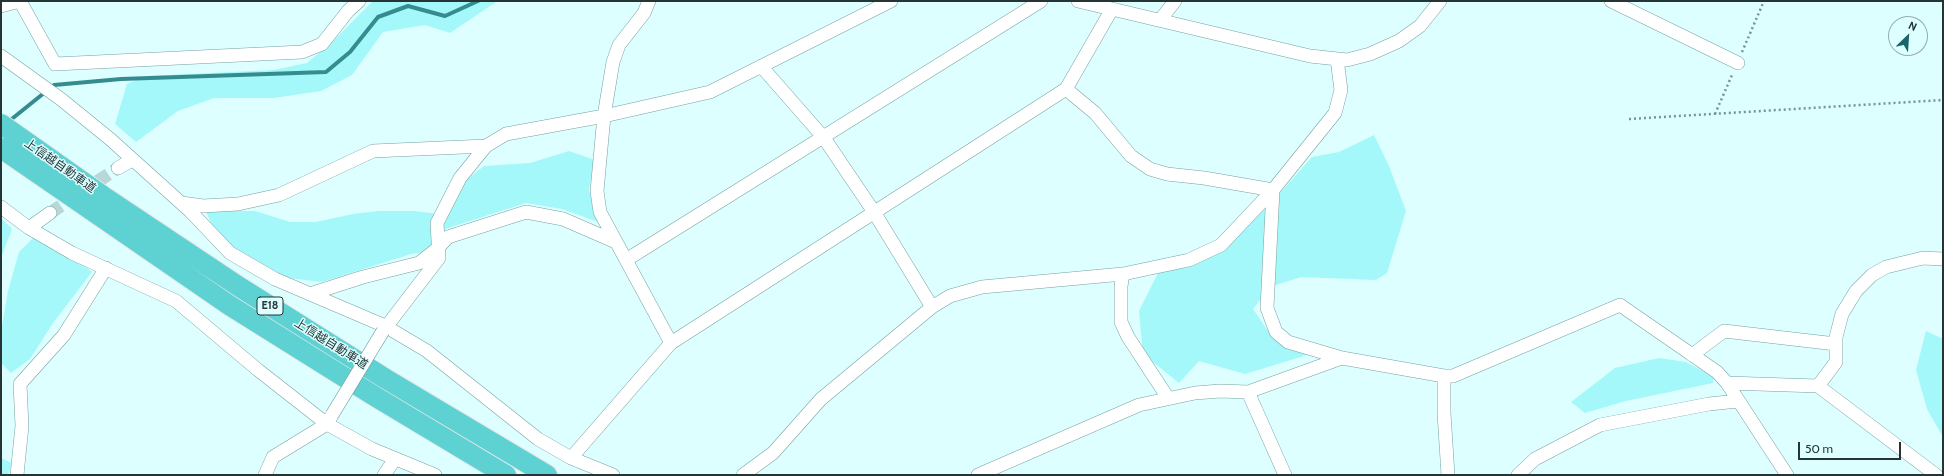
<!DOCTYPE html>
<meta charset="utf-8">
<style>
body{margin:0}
#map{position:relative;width:1944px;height:476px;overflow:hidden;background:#dff;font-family:Cabin,sans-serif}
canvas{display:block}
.frame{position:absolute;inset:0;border:2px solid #253536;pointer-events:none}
.north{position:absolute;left:1888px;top:16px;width:40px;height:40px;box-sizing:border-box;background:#dff;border:1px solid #93aeaf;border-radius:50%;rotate:25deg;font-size:11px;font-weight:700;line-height:16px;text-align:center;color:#253536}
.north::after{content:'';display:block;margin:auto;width:14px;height:18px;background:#186668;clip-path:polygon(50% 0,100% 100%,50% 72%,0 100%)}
.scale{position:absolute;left:1798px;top:442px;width:103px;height:18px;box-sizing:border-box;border:2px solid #253536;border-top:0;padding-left:5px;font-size:12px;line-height:14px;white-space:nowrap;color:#253536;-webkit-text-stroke:3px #dff;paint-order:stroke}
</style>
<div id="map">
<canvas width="1944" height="476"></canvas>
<div class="frame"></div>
<div class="north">N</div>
<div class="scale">50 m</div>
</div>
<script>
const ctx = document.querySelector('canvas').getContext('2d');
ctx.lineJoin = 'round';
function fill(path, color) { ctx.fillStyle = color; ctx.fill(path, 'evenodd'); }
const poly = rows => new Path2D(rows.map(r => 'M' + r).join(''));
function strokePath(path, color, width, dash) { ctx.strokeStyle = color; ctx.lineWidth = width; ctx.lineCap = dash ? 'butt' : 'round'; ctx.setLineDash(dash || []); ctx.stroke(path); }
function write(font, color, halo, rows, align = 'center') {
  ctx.font = font + ' Cabin,"Noto Sans JP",sans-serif'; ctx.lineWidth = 3; ctx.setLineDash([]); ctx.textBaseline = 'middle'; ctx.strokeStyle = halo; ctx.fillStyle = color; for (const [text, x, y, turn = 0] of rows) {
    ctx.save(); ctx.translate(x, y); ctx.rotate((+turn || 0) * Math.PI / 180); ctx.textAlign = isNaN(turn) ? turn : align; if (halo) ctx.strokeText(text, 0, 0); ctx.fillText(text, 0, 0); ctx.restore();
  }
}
fill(poly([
 [373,1,496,2,450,33,425,25,383,32,352,75,321,91,274,98,214,98,178,111,136,142,115,124,127,84,146,76,274,70,307,63,331,43],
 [1374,135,1389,166,1406,211,1387,273,1376,280,1301,277,1270,287,1253,309,1272,337,1307,355,1245,374,1199,361,1179,383,1143,354,1139,311,1159,271,1187,268,1227,247,1274,200,1312,157,1339,152],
 [569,151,595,160,589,189,598,222,562,209,526,203,442,230,426,252,411,254,322,282,288,278,235,252,212,226,206,211,255,211,290,222,316,222,353,214,379,211,414,211,439,214,457,187,484,166,530,163],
 [1,218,12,229,1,258],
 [36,235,58,246,92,272,53,323,30,359,11,373,1,363,1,332,8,291,19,252],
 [1926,331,1943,339,1943,437,1927,409,1916,370],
 [1659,358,1686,362,1714,377,1713,383,1626,401,1585,413,1571,402,1615,368],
 [1,458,12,463,8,475,1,475]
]), '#a4f8fa');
strokePath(poly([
 [8,122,54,85,121,79,326,72,350,52,378,17,408,6,445,16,478,1]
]), '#348c8e', 4);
strokePath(poly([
 [50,213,118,168]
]), '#b8d7d7', 13, [13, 6]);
const minor = poly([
 [20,1,55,64,302,52,322,44,348,11,359,1],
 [649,1,644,13,619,45,613,62,604,116,597,191,600,212,671,343],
 [1078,1,1310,56,1347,60,1370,54,1399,41,1420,26,1440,1],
 [1611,1,1738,63],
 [1,6,20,1],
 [1160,20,1175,1],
 [1,56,62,100,110,139,190,211,230,253,275,279,385,326,427,351,538,439,571,458,613,475],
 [761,66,824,138,874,212,932,307],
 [1066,89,1095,113,1131,156,1150,169,1167,174,1204,178,1273,190,1267,308,1276,332,1288,342,1342,358,1444,376,1453,376,1620,305,1717,372,1727,383,1787,475],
 [118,168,132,160],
 [182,203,203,206,238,204,279,195,373,151,486,146,506,134,604,116,710,92,891,1],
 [1,207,29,228,72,253,176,301,258,370,327,424,372,449,435,475],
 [29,228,50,213],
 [626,260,1041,1],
 [1123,274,1121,286,1121,322,1128,337,1168,398],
 [310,294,363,277,419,263,438,248,448,237,526,212,563,219,616,242],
 [383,331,439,258,437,223,460,178,486,146],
 [1692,355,1724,331,1836,344],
 [1444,376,1444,413,1448,475],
 [1727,383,1818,386,1836,362,1836,337,1842,314,1856,291,1872,275,1886,267,1923,258,1943,259],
 [1818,386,1936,475],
 [1248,392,1285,475],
 [571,458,671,343,1066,89,1112,9],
 [17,475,22,426,20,384,64,335,106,268],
 [265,475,273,457,327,424,331,417],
 [384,475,395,459],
 [743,475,773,453,821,399,932,307,950,296,982,287,1123,274,1189,260,1221,245,1273,190,1335,113,1341,90,1337,59],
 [978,475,1139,405,1195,393,1220,391,1248,392,1342,358],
 [1518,475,1535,459,1600,425,1709,404,1738,401]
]);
const highway = poly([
 [1,124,103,196,238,286,386,379,547,475],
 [1,148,229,305,376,397,506,475]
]);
strokePath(minor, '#78a0a0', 14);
strokePath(highway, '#e5e7e7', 22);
strokePath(poly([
 [1742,52,1764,1],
 [1715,114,1732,75],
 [1629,119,1943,100]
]), '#7a9293', 2.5, [2, 3]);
strokePath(minor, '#fff', 13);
strokePath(highway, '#5ed1d3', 20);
const minorBridge = poly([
 [332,415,383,331]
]);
strokePath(minorBridge, '#78a0a0', 14, []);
strokePath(minorBridge, '#fff', 13);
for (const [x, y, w] of [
 [270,306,26]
]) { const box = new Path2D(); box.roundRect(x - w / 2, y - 9, w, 18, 3); ctx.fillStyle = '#dff'; ctx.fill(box); strokePath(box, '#253536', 1); }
write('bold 11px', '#253536', null, [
 ["E18",270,306]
]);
write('12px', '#253536', '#dff', [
 ["上信越自動車道",60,166,35],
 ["上信越自動車道",331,344,32]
]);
</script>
